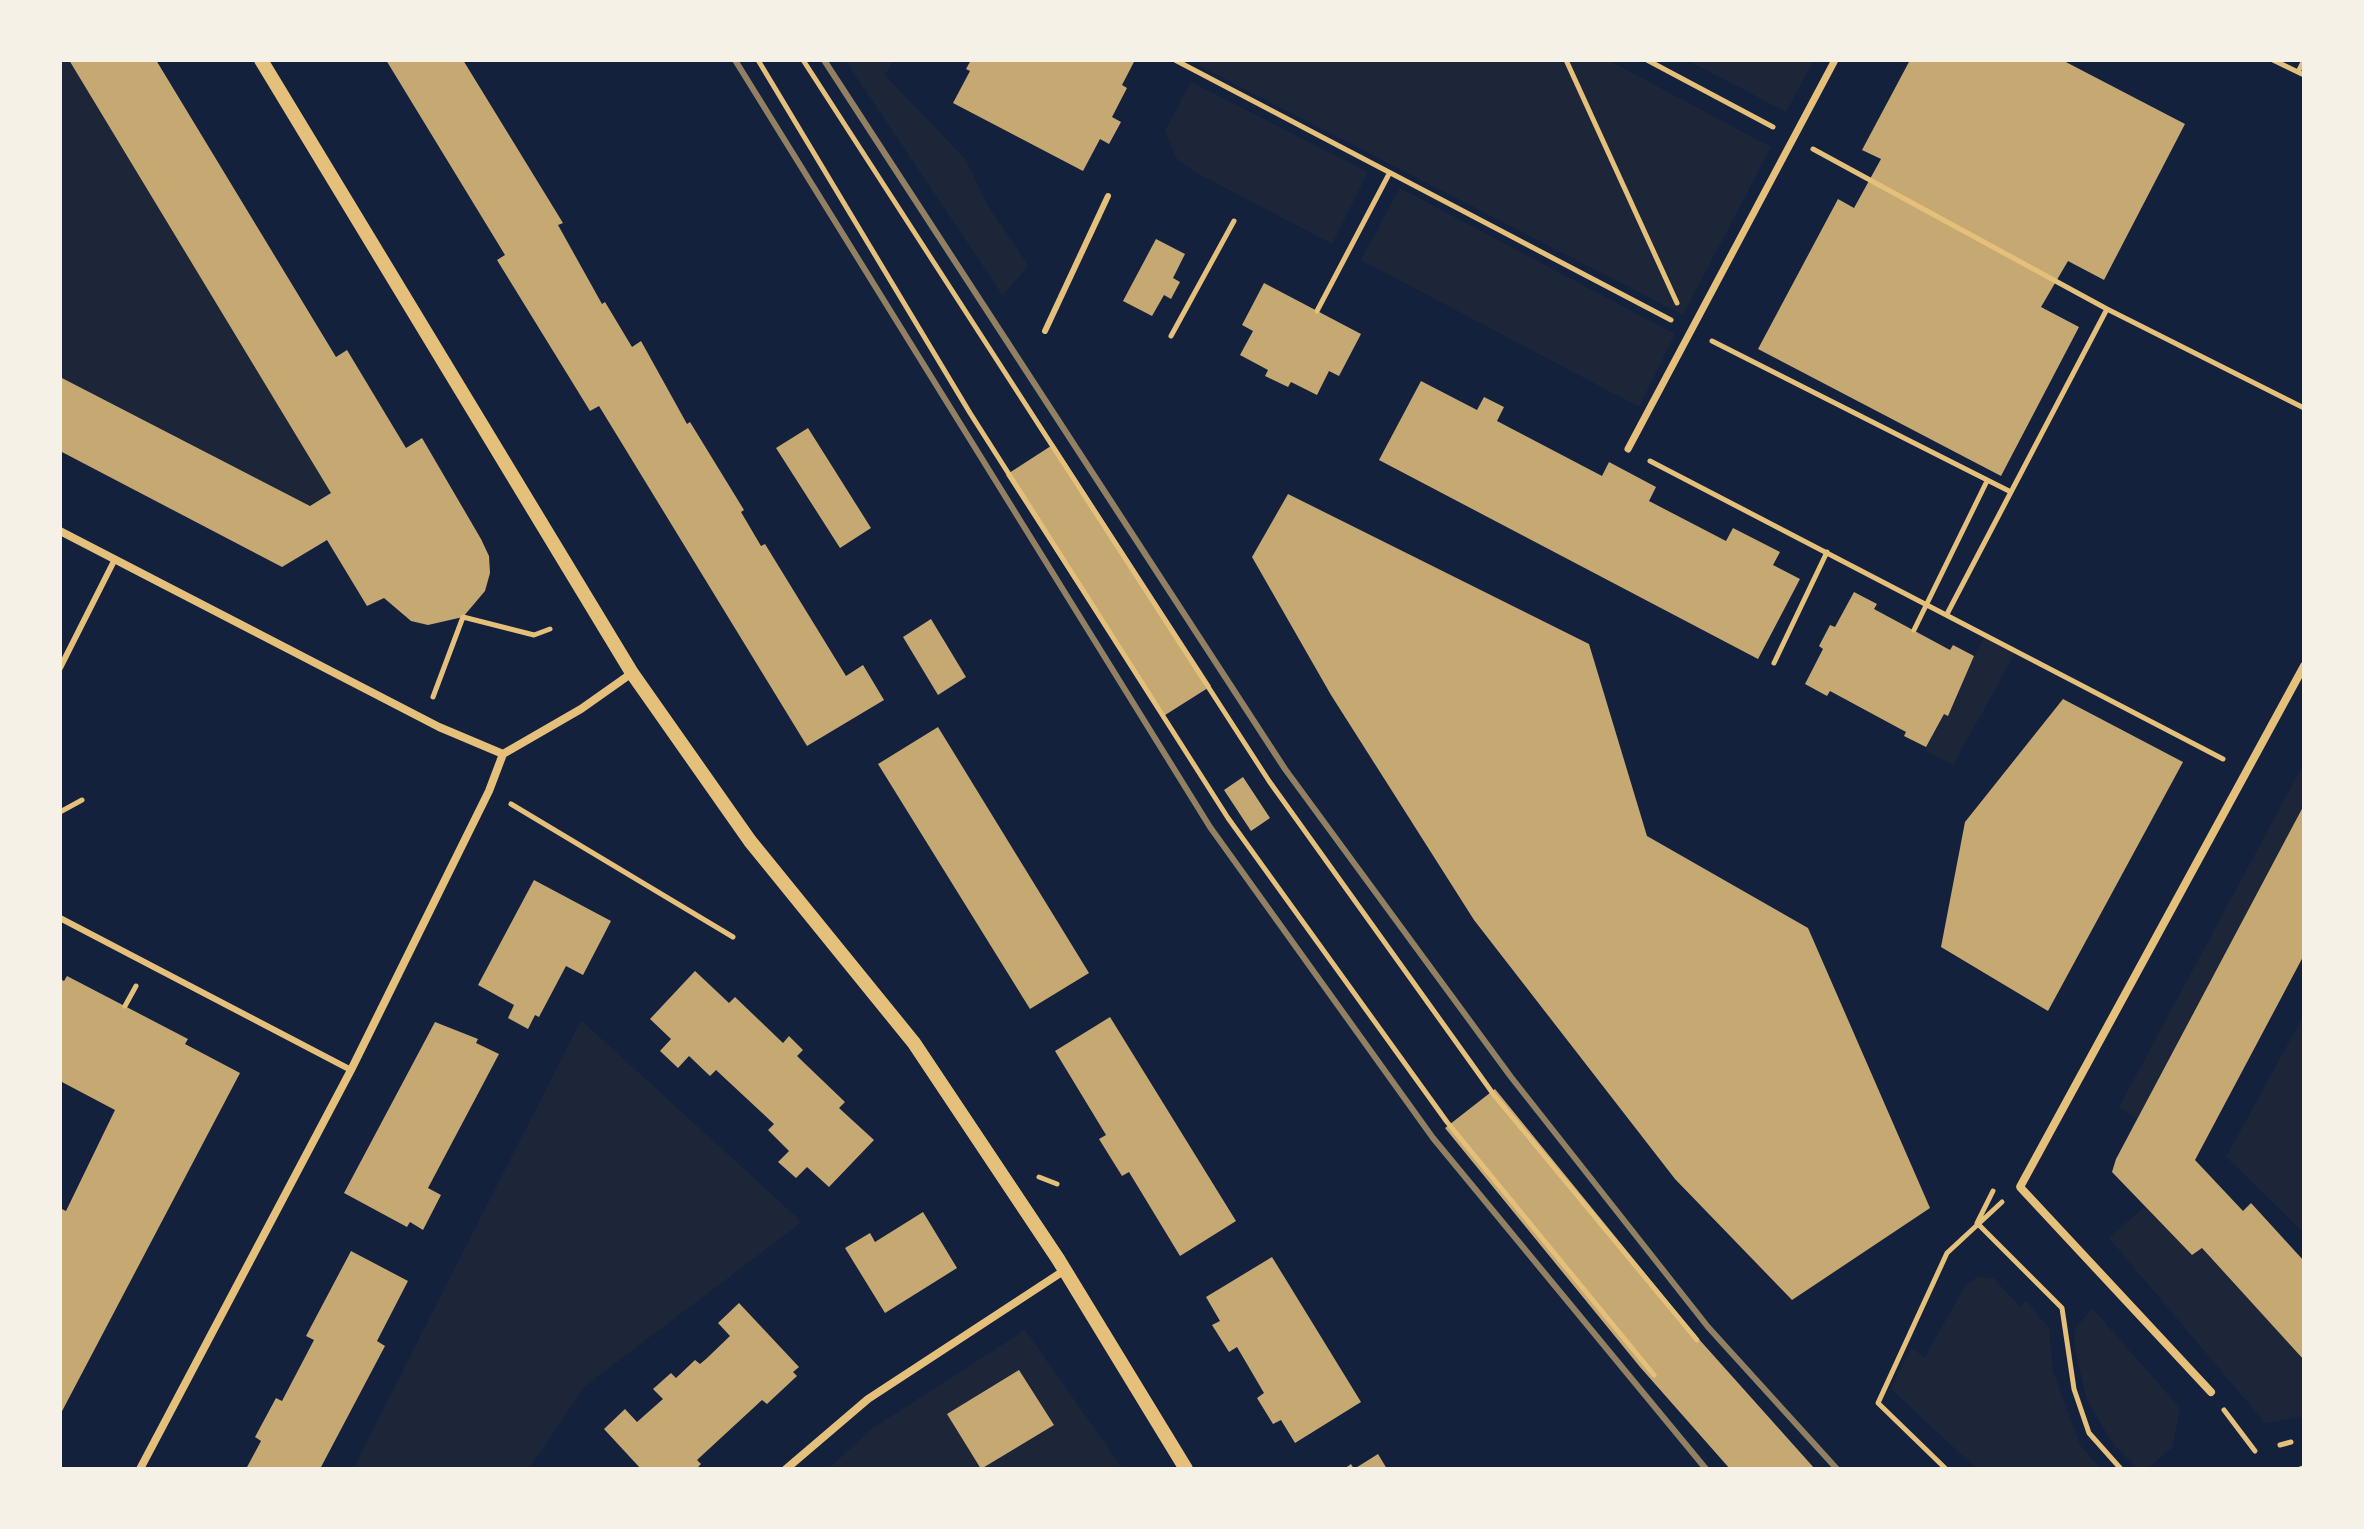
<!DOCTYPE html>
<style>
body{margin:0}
#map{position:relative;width:2364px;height:1529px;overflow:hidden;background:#14213d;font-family:"Exo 2",sans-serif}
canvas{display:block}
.frame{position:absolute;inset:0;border:62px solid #f6f1e7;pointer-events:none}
</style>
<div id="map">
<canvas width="2364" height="1529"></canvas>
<div class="frame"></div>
</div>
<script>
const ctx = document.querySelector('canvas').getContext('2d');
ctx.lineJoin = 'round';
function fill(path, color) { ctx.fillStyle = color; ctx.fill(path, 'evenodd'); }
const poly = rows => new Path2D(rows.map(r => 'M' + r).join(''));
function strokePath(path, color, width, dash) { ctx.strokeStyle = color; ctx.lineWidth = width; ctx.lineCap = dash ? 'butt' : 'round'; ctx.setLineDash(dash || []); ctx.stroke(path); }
fill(poly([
 [60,60,69,60,331,493,310,506,60,377],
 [845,60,893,60,885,75,966,160,988,206,1028,265,1003,296],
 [1200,60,1608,60,1771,147,1683,315,1198,65],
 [1687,60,1814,60,1786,112],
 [1191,82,1368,172,1332,244,1193,171,1176,158,1165,130],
 [1400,188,1675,334,1639,407,1361,260],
 [1986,634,2017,650,1953,765,1926,751,1926,747,1944,714,1948,715,1959,694,1956,692],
 [2304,763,2304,805,2137,1119,2119,1107],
 [2304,1015,2304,1233,2226,1157],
 [581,1020,802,1222,585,1386,529,1469,353,1469],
 [2144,1207,2192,1255,2202,1248,2304,1360,2304,1416,2265,1423,2109,1238],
 [1977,1277,1993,1278,2021,1307,2026,1300,2049,1328,2053,1371,2080,1445,2101,1469,1977,1469,1891,1389,1911,1348,1925,1357,1965,1286],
 [2092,1308,2180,1408,2172,1448,2147,1469,2138,1469,2113,1444,2087,1400,2074,1346,2075,1329],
 [1025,1330,1123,1469,828,1469,873,1428]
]), '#1d2539');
fill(poly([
 [69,60,156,60,336,357,347,350,406,448,422,438,481,539,489,556,490,573,485,591,463,617,428,625,411,621,384,598,367,606,327,540,282,567,60,451,60,377,310,506,331,493],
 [386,60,463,60,563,223,558,225,602,304,605,302,632,347,641,341,687,424,690,422,744,510,741,512,761,546,765,544,846,676,863,665,884,700,807,746,599,406,590,411,497,260,505,255],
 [971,60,1135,60,1122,85,1127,88,1112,117,1121,122,1109,144,1100,139,1083,171,953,103,970,71,966,69],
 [1910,60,2062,60,2185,124,2104,280,2068,261,2041,307,2079,327,2001,476,1758,349,1838,199,1854,208,1881,159,1862,150],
 [1156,239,1185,254,1173,278,1180,282,1171,299,1164,295,1152,316,1123,301],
 [1264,283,1361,334,1339,376,1329,371,1317,395,1291,382,1288,387,1265,376,1268,370,1240,355,1253,331,1242,325],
 [1421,381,1477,410,1484,397,1504,407,1497,421,1602,476,1609,462,1656,487,1649,501,1726,541,1733,528,1780,552,1773,565,1800,579,1758,659,1379,460],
 [808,428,871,528,840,548,776,448],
 [1054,444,1211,686,1162,717,1006,475],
 [1288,494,1589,644,1647,836,1808,928,1930,1208,1792,1300,1675,1179,1474,920,1331,695,1252,557],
 [1854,592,1877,604,1874,609,1950,650,1953,645,1974,656,1948,716,1944,714,1926,747,1904,736,1906,732,1830,691,1827,696,1805,684,1823,649,1819,646,1830,625,1835,627],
 [931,619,966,677,938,695,903,637],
 [2063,699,2183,762,2048,1011,1941,947,1965,822],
 [938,727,1089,973,1030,1009,878,764],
 [1243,777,1270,818,1251,831,1224,790],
 [2304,805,2304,955,2195,1160,2243,1211,2251,1203,2304,1261,2304,1360,2202,1248,2192,1255,2112,1172,2116,1159],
 [534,880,611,921,583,975,566,966,539,1017,535,1015,528,1029,508,1018,514,1005,478,985],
 [695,971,729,1003,735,997,783,1043,789,1036,803,1050,797,1056,845,1102,839,1108,874,1140,829,1187,807,1167,796,1178,778,1162,789,1151,768,1130,774,1124,716,1070,710,1076,689,1056,678,1068,660,1051,671,1039,650,1019],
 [67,976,188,1039,185,1044,240,1073,60,1415,60,1208,66,1211,115,1110,60,1081,60,979,64,981],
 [1110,1017,1236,1221,1180,1256,1129,1172,1122,1176,1099,1139,1106,1135,1055,1051],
 [435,1022,478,1039,476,1043,499,1054,428,1188,441,1195,423,1230,410,1222,407,1227,344,1193],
 [1495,1089,1697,1337,1815,1469,1730,1469,1640,1367,1445,1128],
 [923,1212,957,1268,885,1313,845,1248,870,1233,875,1242],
 [351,1251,408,1281,377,1341,385,1346,320,1469,246,1469,261,1441,255,1437,276,1398,282,1401,314,1340,306,1336],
 [1272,1257,1361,1402,1295,1443,1281,1420,1273,1424,1257,1398,1264,1393,1237,1347,1229,1352,1212,1325,1220,1321,1206,1297],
 [739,1303,799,1367,793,1372,797,1376,767,1404,762,1400,697,1460,701,1464,696,1469,641,1469,604,1429,625,1409,637,1422,663,1399,653,1389,671,1373,676,1378,695,1360,700,1364,706,1359,730,1336,718,1323],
 [1019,1370,1054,1425,981,1469,947,1414],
 [1378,1454,1387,1469,1344,1469,1351,1464,1354,1469]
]), '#c6a872');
strokePath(poly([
 [758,60,970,413,1228,818,1447,1122,1654,1375],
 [803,60,1269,781,1494,1095,1697,1340],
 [1175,60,1671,320],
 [1566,60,1677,303],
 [1647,60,1773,127],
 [2273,60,2304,75],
 [2298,72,2304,60],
 [1813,149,2107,309,2304,408],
 [1317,311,1389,174],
 [1171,336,1234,221],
 [1712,341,2011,492],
 [1650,461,2223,759],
 [1947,614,2107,309],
 [1914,630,1987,481],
 [1774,663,1827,552],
 [433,697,463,617,534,635,550,629],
 [511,804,733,937],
 [60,812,82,800],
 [125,1006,136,986],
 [1039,1177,1057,1184],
 [1977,1223,1993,1191],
 [1977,1223,2062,1308,2074,1389,2089,1433,2121,1469],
 [2224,1410,2255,1451],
 [2280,1445,2291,1442],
 [1946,1469,1878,1403,1947,1253,2002,1202]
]), '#e5c07b', 5);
strokePath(poly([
 [1045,331,1108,196],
 [60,668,115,559],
 [60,918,351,1070],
 [2301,1469,2304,1468]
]), '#e5c07b', 6);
strokePath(poly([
 [1628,449,1835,60]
]), '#e5c07b', 7);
strokePath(poly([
 [60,531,439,727,503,754],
 [2211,1392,2020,1187,2304,666],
 [140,1469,351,1070,489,791,503,754,581,709,632,673],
 [786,1469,868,1399,1065,1270]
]), '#e5c07b', 8);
strokePath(poly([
 [261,60,632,673,750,841,914,1043,1058,1259,1186,1469]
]), '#e5c07b', 14);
strokePath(poly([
 [2301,1469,2304,1468]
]), '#918062', 2);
strokePath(poly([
 [735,60,1210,827,1433,1138,1706,1469],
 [824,60,1285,769,1511,1077,1708,1327,1837,1469]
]), '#918062', 6);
</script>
